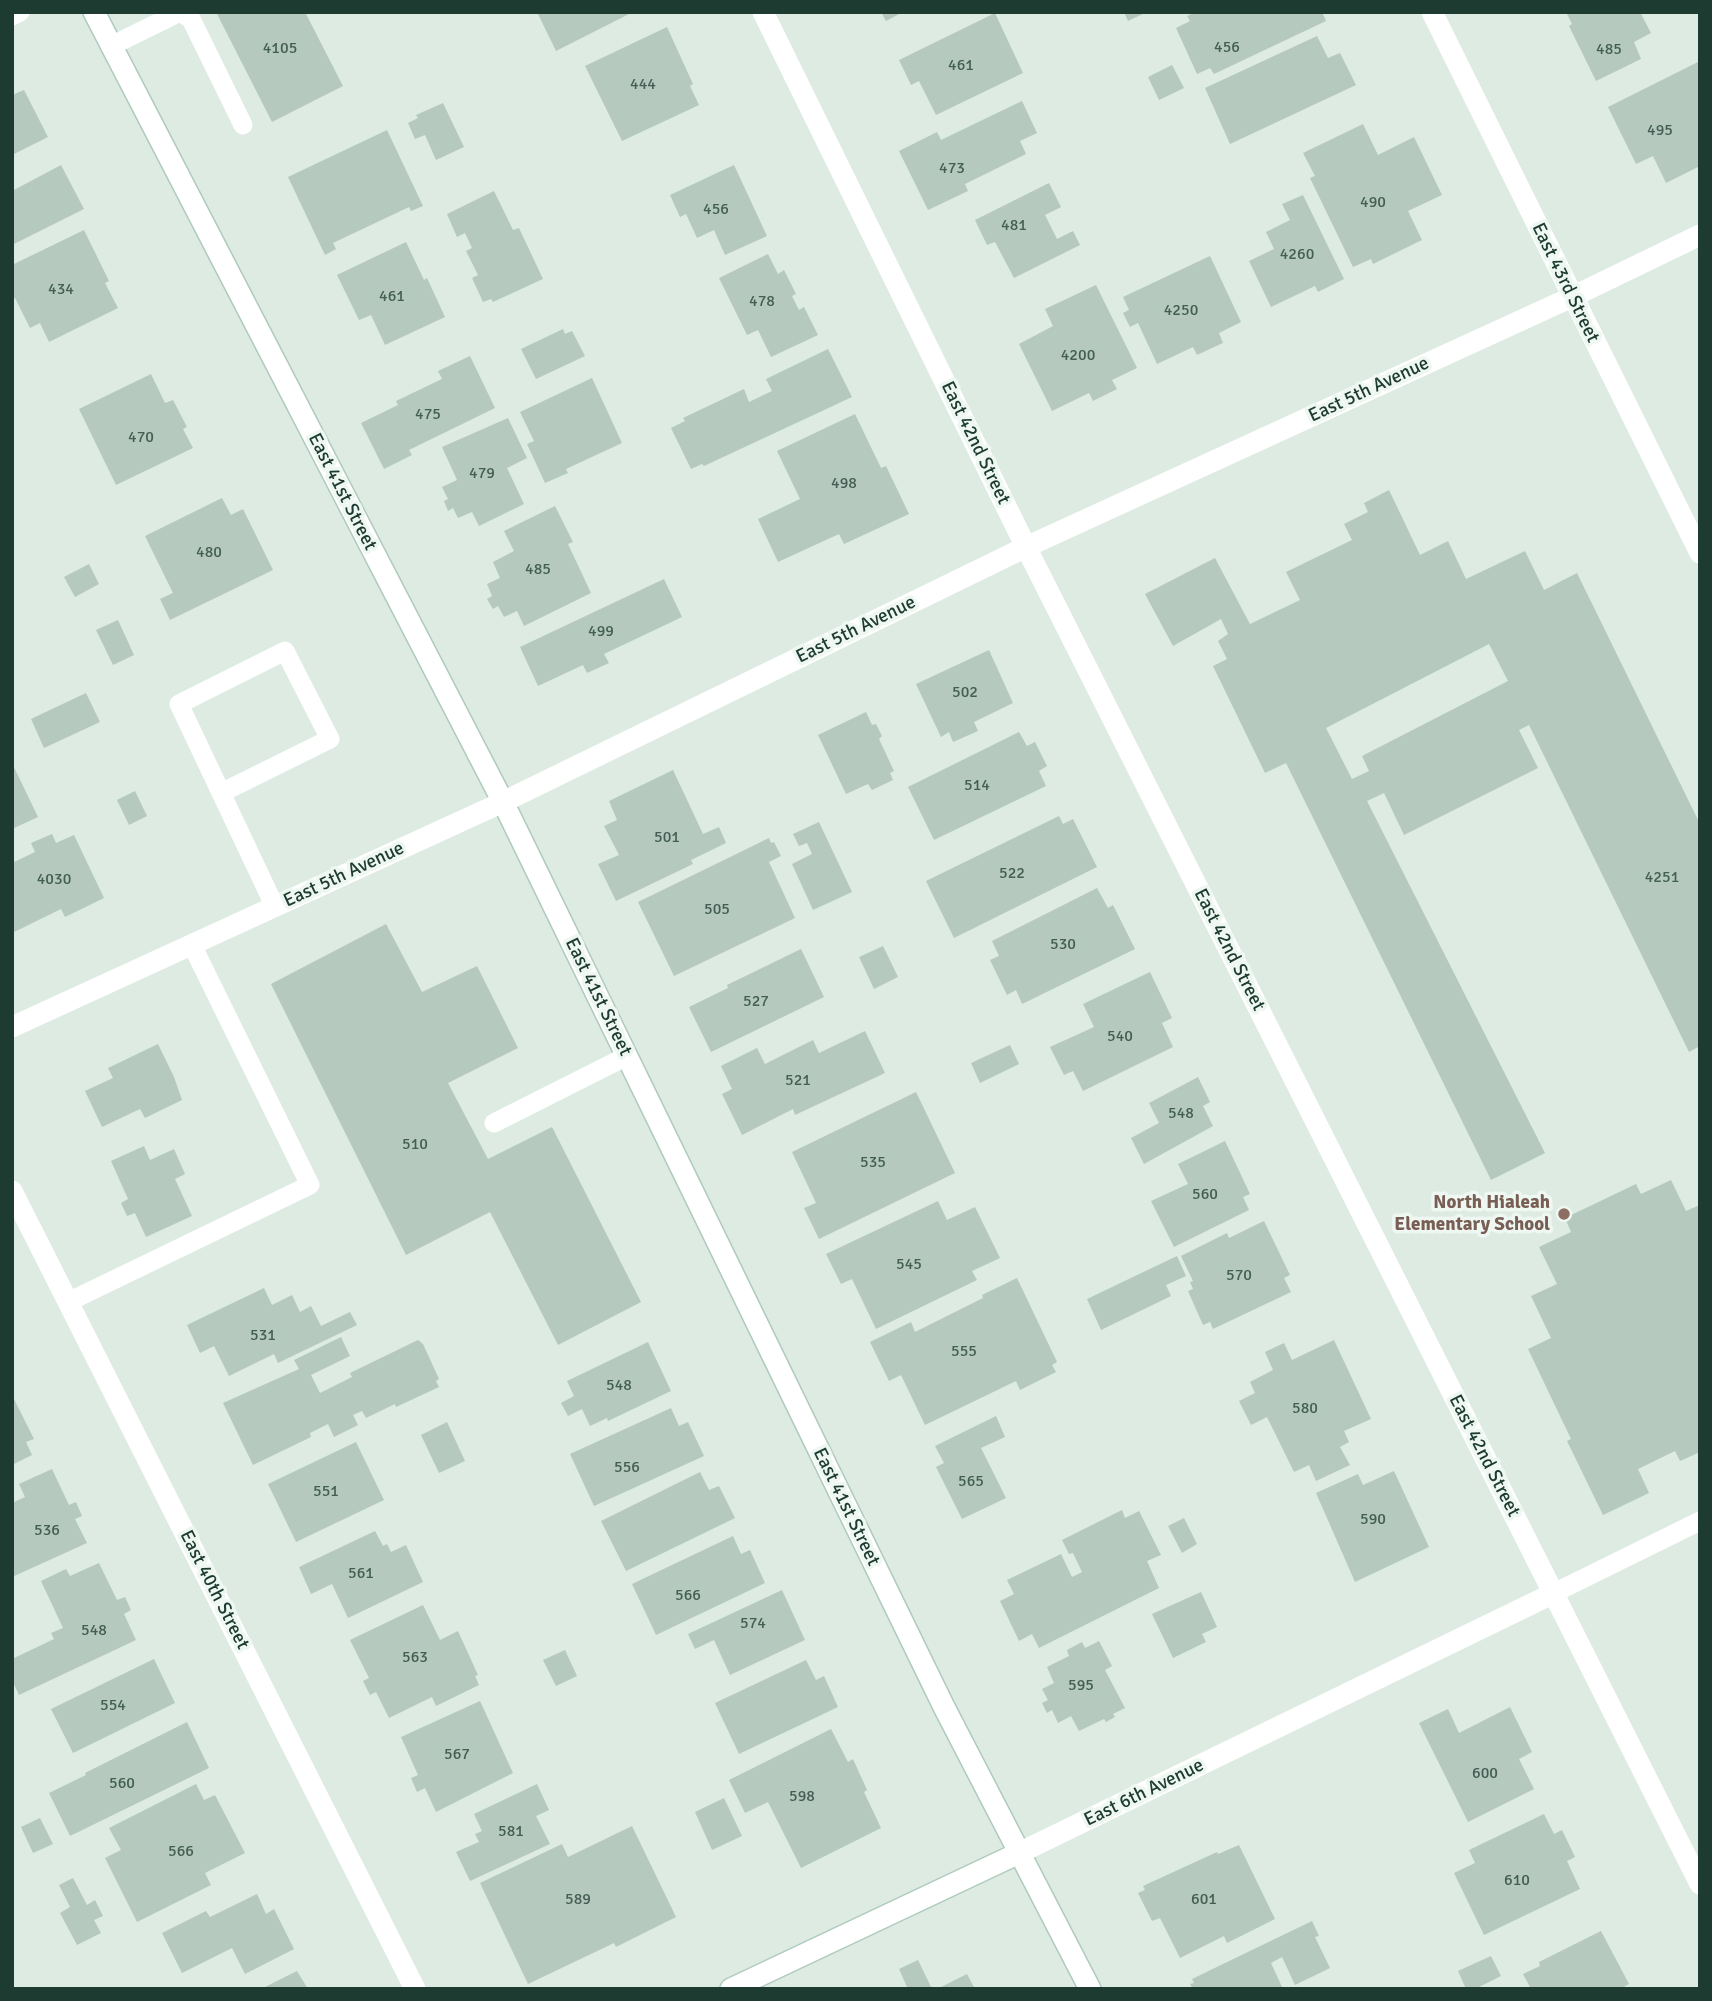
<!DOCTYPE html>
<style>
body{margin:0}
#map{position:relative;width:1712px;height:2001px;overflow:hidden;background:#ddebe3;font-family:Signika,sans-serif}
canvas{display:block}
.frame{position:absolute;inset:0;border:14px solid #1d3b30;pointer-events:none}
</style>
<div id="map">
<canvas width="1712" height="2001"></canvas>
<div class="frame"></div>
</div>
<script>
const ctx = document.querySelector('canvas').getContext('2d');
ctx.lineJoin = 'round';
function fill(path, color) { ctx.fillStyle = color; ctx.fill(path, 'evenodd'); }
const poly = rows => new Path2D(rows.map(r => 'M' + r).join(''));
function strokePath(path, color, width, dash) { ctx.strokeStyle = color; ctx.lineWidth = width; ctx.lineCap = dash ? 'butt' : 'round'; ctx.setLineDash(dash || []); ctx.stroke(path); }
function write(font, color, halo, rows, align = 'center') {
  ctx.font = font + ' Signika,sans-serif'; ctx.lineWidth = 7; ctx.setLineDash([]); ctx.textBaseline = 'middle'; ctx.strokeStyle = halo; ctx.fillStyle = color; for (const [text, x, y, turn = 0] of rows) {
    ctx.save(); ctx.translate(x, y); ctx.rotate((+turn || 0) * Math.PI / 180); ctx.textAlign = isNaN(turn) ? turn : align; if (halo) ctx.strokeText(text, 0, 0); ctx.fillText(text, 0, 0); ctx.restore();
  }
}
fill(poly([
 [216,12,305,12,343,86,272,122],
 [537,12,633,12,556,51],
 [881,12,903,12,886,21],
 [1124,12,1147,12,1128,21],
 [1196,12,1322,12,1326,21,1214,74,1210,68,1197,74,1176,28,1190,21,1187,16],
 [1566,12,1640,12,1651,33,1634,42,1641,59,1596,81,1569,26,1572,24],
 [995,13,1023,73,936,115,919,81,911,85,899,60],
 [667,27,693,84,690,86,699,105,622,141,585,66],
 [1317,36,1328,58,1340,53,1356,85,1230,144,1205,88],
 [1700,61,1700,166,1666,183,1653,156,1636,164,1608,107],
 [1172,65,1184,88,1159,100,1148,77],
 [24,90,48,137,12,155,12,95],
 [1022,101,1037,133,1020,141,1026,154,965,184,968,191,928,210,899,151,937,132,941,140],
 [443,103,464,147,436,160,425,135,415,139,408,123,418,118,416,115],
 [1363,124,1378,155,1414,137,1442,195,1408,211,1422,240,1373,264,1371,259,1353,267,1310,178,1315,176,1303,153],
 [387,130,423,206,411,211,409,207,333,243,336,249,325,255,288,177],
 [61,165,84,209,12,245,12,191],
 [734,165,767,236,725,255,714,230,697,238,686,214,680,217,670,195],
 [1049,183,1061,207,1045,215,1057,239,1073,231,1080,245,1014,278,995,242,987,245,975,220],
 [494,191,513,230,519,228,543,279,493,302,491,299,483,302,472,278,478,275,466,251,472,248,465,233,457,237,447,214],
 [1303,195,1344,279,1318,292,1315,286,1271,307,1249,261,1274,249,1266,232,1290,220,1282,204],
 [84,230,109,281,105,283,118,308,49,342,40,323,30,328,15,298,12,299,12,265],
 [406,242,424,280,427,278,445,317,385,345,371,315,359,320,337,275],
 [768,254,778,274,784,270,796,294,792,296,799,310,804,307,818,335,771,357,758,330,747,335,719,278],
 [1210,256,1241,322,1219,333,1223,343,1197,355,1193,347,1157,364,1138,323,1130,327,1123,313,1129,310,1123,297],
 [1096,285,1137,368,1112,380,1117,389,1093,401,1089,393,1052,411,1019,344,1053,326,1045,309],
 [563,329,565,334,572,331,585,356,536,379,521,349],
 [828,349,852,397,704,466,702,464,691,469,671,428,685,421,683,418,744,389,749,402,772,391,766,379],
 [470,356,495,408,409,450,412,455,384,469,361,423,398,405,396,401,442,379,438,371],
 [151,374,165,403,173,400,187,427,183,429,193,448,116,485,79,409],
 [592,378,622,443,566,469,568,473,545,483,527,444,534,441,520,412],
 [855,414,881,468,886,466,909,514,844,544,839,534,778,562,758,519,800,499,777,451],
 [508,418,527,458,507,468,524,504,479,526,472,512,458,518,453,508,448,511,444,501,448,499,442,487,457,480,442,447],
 [1389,490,1420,555,1448,541,1466,579,1525,551,1544,590,1577,573,1700,824,1700,1046,1689,1052,1529,725,1519,730,1538,768,1404,835,1384,793,1367,801,1545,1153,1491,1180,1286,763,1265,773,1213,666,1227,659,1218,641,1228,634,1221,619,1173,646,1145,594,1215,558,1250,624,1300,600,1286,572,1352,540,1344,524,1368,512,1364,503],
 [1489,644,1508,681,1362,756,1369,771,1352,779,1326,728],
 [222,498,231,515,243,509,273,570,170,620,160,599,173,593,145,536],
 [555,506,573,542,568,544,591,593,524,626,517,611,504,617,498,606,493,609,487,599,492,596,487,584,500,578,493,562,514,551,504,531],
 [89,564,99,584,75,597,64,577],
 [664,579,682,617,604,654,609,663,587,673,583,665,538,686,520,647],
 [118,620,134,655,113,665,96,630],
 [989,650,1013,703,974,722,978,731,953,742,949,732,941,737,916,684],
 [86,693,100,722,44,748,31,719],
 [866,712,872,725,876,724,882,736,879,739,894,771,890,773,893,780,872,790,868,784,846,794,818,735],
 [1019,732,1027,746,1035,742,1047,766,1039,771,1046,786,934,840,908,787],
 [12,763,38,817,12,829],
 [673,770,703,834,719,827,726,843,691,860,693,864,616,901,598,864,619,855,604,826,617,820,609,801],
 [135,791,147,816,129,825,117,800],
 [1059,816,1063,824,1073,819,1097,867,954,938,926,881],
 [819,822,852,892,813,910,792,864,812,854,807,843,799,846,793,834],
 [52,834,56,843,74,835,104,898,65,917,61,909,12,933,12,863,35,852,31,843],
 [769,838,771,843,774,842,781,856,769,862,795,918,674,976,638,902],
 [1097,888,1108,908,1113,905,1135,949,1022,1004,1016,990,1007,995,990,960,999,956,992,941],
 [386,924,422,992,477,966,518,1048,448,1083,488,1159,552,1127,641,1302,558,1345,490,1212,406,1255,271,984],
 [883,946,898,977,874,989,859,957],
 [801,949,824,997,711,1052,689,1007,728,988,727,985],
 [1150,972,1172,1018,1162,1023,1173,1047,1083,1091,1073,1071,1064,1075,1050,1047,1094,1027,1083,1004],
 [865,1031,885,1073,795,1115,793,1109,742,1135,722,1094,732,1089,721,1066,757,1048,765,1064,813,1040,819,1053],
 [158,1044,174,1077,182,1100,145,1118,140,1109,102,1127,85,1091,113,1078,108,1068],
 [1010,1045,1019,1064,980,1083,971,1063],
 [1198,1077,1210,1102,1203,1106,1213,1126,1144,1164,1131,1138,1159,1123,1149,1103],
 [916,1092,955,1173,819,1239,804,1208,816,1203,792,1152],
 [1225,1141,1250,1194,1243,1197,1249,1210,1174,1247,1151,1201,1188,1184,1178,1164],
 [144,1146,150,1160,174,1149,185,1174,175,1179,192,1216,146,1237,135,1213,127,1216,121,1203,128,1199,111,1161],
 [1671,1180,1686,1211,1700,1205,1700,1452,1680,1461,1675,1451,1638,1469,1649,1493,1603,1515,1567,1441,1571,1439,1528,1349,1551,1338,1531,1296,1557,1284,1539,1247,1571,1232,1565,1218,1636,1184,1641,1194],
 [938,1201,947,1220,975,1207,1000,1258,972,1271,977,1280,876,1329,852,1279,841,1284,826,1254],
 [1264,1221,1290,1275,1284,1278,1291,1292,1213,1329,1210,1322,1203,1325,1188,1291,1193,1289,1190,1282,1193,1281,1181,1256,1227,1233,1229,1238],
 [1177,1256,1186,1276,1166,1285,1171,1296,1101,1330,1087,1299],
 [1017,1278,1057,1362,1052,1365,1056,1372,1020,1390,1016,1381,925,1425,901,1375,889,1381,870,1342,911,1322,915,1332,983,1298,982,1295],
 [264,1288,272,1305,292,1295,300,1312,311,1306,321,1326,350,1312,357,1325,278,1363,274,1354,229,1376,214,1346,200,1353,187,1325],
 [341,1337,350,1356,311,1375,320,1393,352,1377,350,1373,418,1340,423,1344,439,1379,436,1381,439,1387,396,1407,395,1404,366,1418,362,1411,353,1415,358,1425,334,1437,328,1424,310,1433,311,1437,253,1465,223,1403,299,1369,294,1360],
 [1334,1340,1371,1419,1344,1431,1349,1442,1340,1447,1350,1465,1316,1481,1309,1465,1294,1472,1267,1417,1251,1425,1239,1401,1255,1393,1250,1382,1273,1370,1265,1352,1284,1343,1292,1360],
 [648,1342,671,1391,608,1421,607,1418,590,1426,582,1409,568,1416,561,1403,574,1396,567,1381],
 [12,1395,34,1439,26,1442,32,1455,12,1465],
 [671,1408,679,1426,688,1422,704,1456,594,1506,570,1454],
 [996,1416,1005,1437,981,1448,1006,1498,962,1519,936,1467,944,1463,935,1446],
 [447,1422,465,1461,439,1473,421,1435],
 [356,1442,384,1500,296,1542,268,1484],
 [52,1469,69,1505,76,1502,82,1516,75,1519,87,1543,12,1577,12,1503,25,1497,19,1484],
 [1394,1471,1429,1547,1355,1582,1316,1493,1358,1474,1363,1485],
 [700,1472,709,1490,719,1486,735,1518,626,1571,601,1521],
 [1122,1510,1125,1518,1139,1511,1161,1555,1147,1561,1159,1588,1039,1648,1032,1634,1019,1641,1000,1601,1014,1594,1007,1580,1061,1554,1072,1577,1082,1572,1073,1553,1069,1554,1062,1540],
 [1184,1518,1197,1544,1182,1553,1168,1526],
 [375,1531,383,1546,387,1544,391,1552,406,1545,423,1582,348,1618,332,1584,311,1594,299,1567],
 [733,1536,741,1554,750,1550,765,1583,656,1635,632,1584],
 [99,1563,117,1600,125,1597,131,1610,124,1614,136,1640,19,1695,12,1680,12,1659,54,1639,51,1633,63,1628,41,1581,66,1569,70,1576],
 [782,1590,805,1640,730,1675,714,1640,695,1649,688,1634],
 [1201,1592,1217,1627,1202,1634,1206,1642,1173,1658,1152,1614],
 [423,1605,440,1640,458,1631,478,1675,475,1676,479,1685,436,1706,432,1697,389,1718,376,1692,370,1695,363,1681,369,1678,350,1640],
 [1099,1641,1112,1666,1105,1670,1125,1708,1113,1714,1115,1717,1106,1722,1104,1719,1079,1731,1071,1716,1058,1723,1052,1710,1047,1713,1042,1703,1048,1700,1042,1689,1054,1683,1047,1667,1069,1656,1067,1650,1082,1642,1085,1648],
 [565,1650,577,1676,556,1686,543,1660],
 [154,1659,175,1703,73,1753,51,1709],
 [806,1660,816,1680,824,1676,838,1707,739,1754,715,1703],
 [480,1701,513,1773,436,1812,425,1788,417,1792,411,1778,418,1775,401,1737],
 [1510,1707,1532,1752,1519,1759,1534,1789,1468,1822,1419,1723,1448,1709,1459,1733],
 [187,1722,209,1768,70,1836,49,1793,86,1775,85,1773],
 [831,1729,848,1762,853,1759,867,1790,864,1792,881,1828,801,1868,768,1802,745,1813,729,1780],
 [196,1784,204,1800,215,1795,245,1853,205,1873,211,1885,137,1922,105,1858,121,1850,109,1828],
 [537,1784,549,1810,536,1816,550,1844,470,1881,456,1852,479,1842,475,1834,482,1831,474,1814],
 [724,1798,742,1836,712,1850,695,1812],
 [1544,1814,1554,1834,1562,1830,1575,1857,1567,1861,1580,1889,1484,1935,1454,1873,1475,1863,1469,1850],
 [40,1818,53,1844,33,1853,21,1827],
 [632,1826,676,1917,616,1947,614,1943,528,1984,480,1883,562,1844,568,1857],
 [1239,1845,1275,1919,1227,1943,1224,1936,1180,1958,1160,1918,1152,1921,1138,1893,1145,1890,1143,1886,1217,1852,1218,1854],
 [73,1878,87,1905,95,1900,103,1916,94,1920,101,1933,77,1945,60,1913,70,1907,59,1885],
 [257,1894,266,1914,274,1909,294,1949,245,1974,232,1948,182,1973,162,1933,206,1911,210,1917],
 [1312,1921,1319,1936,1315,1937,1330,1968,1295,1985,1282,1957,1271,1963,1283,1989,1193,1989,1190,1984,1194,1983,1192,1979],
 [1601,1931,1629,1984,1620,1989,1531,1989,1523,1974,1540,1966,1539,1962],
 [1491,1956,1501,1976,1475,1989,1466,1989,1458,1971],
 [918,1960,932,1989,908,1989,899,1969],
 [297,1971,308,1989,261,1989],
 [967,1974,975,1989,942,1989,941,1987]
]), '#b5c9be');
const secondary = poly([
 [94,12,503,802,944,1707,1090,1989],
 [731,1989,1019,1853]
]);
strokePath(secondary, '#afcbbe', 24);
strokePath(poly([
 [180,12,191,19,243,125],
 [12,16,20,12],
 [111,46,180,12],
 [221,793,330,739,285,651,179,704,275,907],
 [494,1123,627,1056],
 [68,1302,310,1185,192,945],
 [1554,1593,1700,1521]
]), '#fff', 19);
strokePath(poly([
 [763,12,1026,547,1700,1884],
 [1432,12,1700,553],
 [12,1027,503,802,1026,547,1572,297,1700,235],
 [12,1191,415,1989],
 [1019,1853,1554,1593]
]), '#fff', 21);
strokePath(secondary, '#fff', 21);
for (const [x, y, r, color] of [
 [1564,1214,7,"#8d6e63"]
]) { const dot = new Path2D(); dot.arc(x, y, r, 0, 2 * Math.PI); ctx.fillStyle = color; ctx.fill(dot); strokePath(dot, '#eef7f1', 2.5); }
write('16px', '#435e54', null, [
 ["456",1227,48],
 ["4105",280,49],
 ["485",1609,50],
 ["461",961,66],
 ["444",643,85],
 ["495",1660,131],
 ["473",952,169],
 ["490",1373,203],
 ["456",716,210],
 ["481",1014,226],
 ["4260",1297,255],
 ["434",61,290],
 ["461",392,297],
 ["478",762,302],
 ["4250",1181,311],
 ["4200",1078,356],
 ["475",428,415],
 ["470",141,438],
 ["479",482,474],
 ["498",844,484],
 ["480",209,553],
 ["485",538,570],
 ["499",601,632],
 ["502",965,693],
 ["514",977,786],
 ["501",667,838],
 ["522",1012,874],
 ["4251",1662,878],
 ["4030",54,880],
 ["505",717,910],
 ["530",1063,945],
 ["527",756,1002],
 ["540",1120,1037],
 ["521",798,1081],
 ["548",1181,1114],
 ["510",415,1145],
 ["535",873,1163],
 ["560",1205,1195],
 ["545",909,1265],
 ["570",1239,1276],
 ["531",263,1336],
 ["555",964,1352],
 ["548",619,1386],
 ["580",1305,1409],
 ["556",627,1468],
 ["565",971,1482],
 ["551",326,1492],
 ["590",1373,1520],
 ["536",47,1531],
 ["561",361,1574],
 ["566",688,1596],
 ["574",753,1624],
 ["548",94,1631],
 ["563",415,1658],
 ["595",1081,1686],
 ["554",113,1706],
 ["567",457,1755],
 ["600",1485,1774],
 ["560",122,1784],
 ["598",802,1797],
 ["581",511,1832],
 ["566",181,1852],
 ["610",1517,1881],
 ["589",578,1900],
 ["601",1204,1900]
]);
write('19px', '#1d3b30', '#eef7f1', [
 ["East 43rd Street",1565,283,64],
 ["East 5th Avenue",1369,390,-25],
 ["East 42nd Street",975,443,64],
 ["East 41st Street",342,492,63],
 ["East 5th Avenue",856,630,-26],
 ["East 5th Avenue",344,875,-25],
 ["East 42nd Street",1229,950,63],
 ["East 41st Street",598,997,64],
 ["East 42nd Street",1484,1456,63],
 ["East 41st Street",846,1507,64],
 ["East 40th Street",214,1590,63],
 ["East 6th Avenue",1144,1793,-26]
]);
write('bold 19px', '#785e54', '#eef7f1', [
 ["North Hialeah",1550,1203],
 ["Elementary School",1550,1225]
], 'right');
</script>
